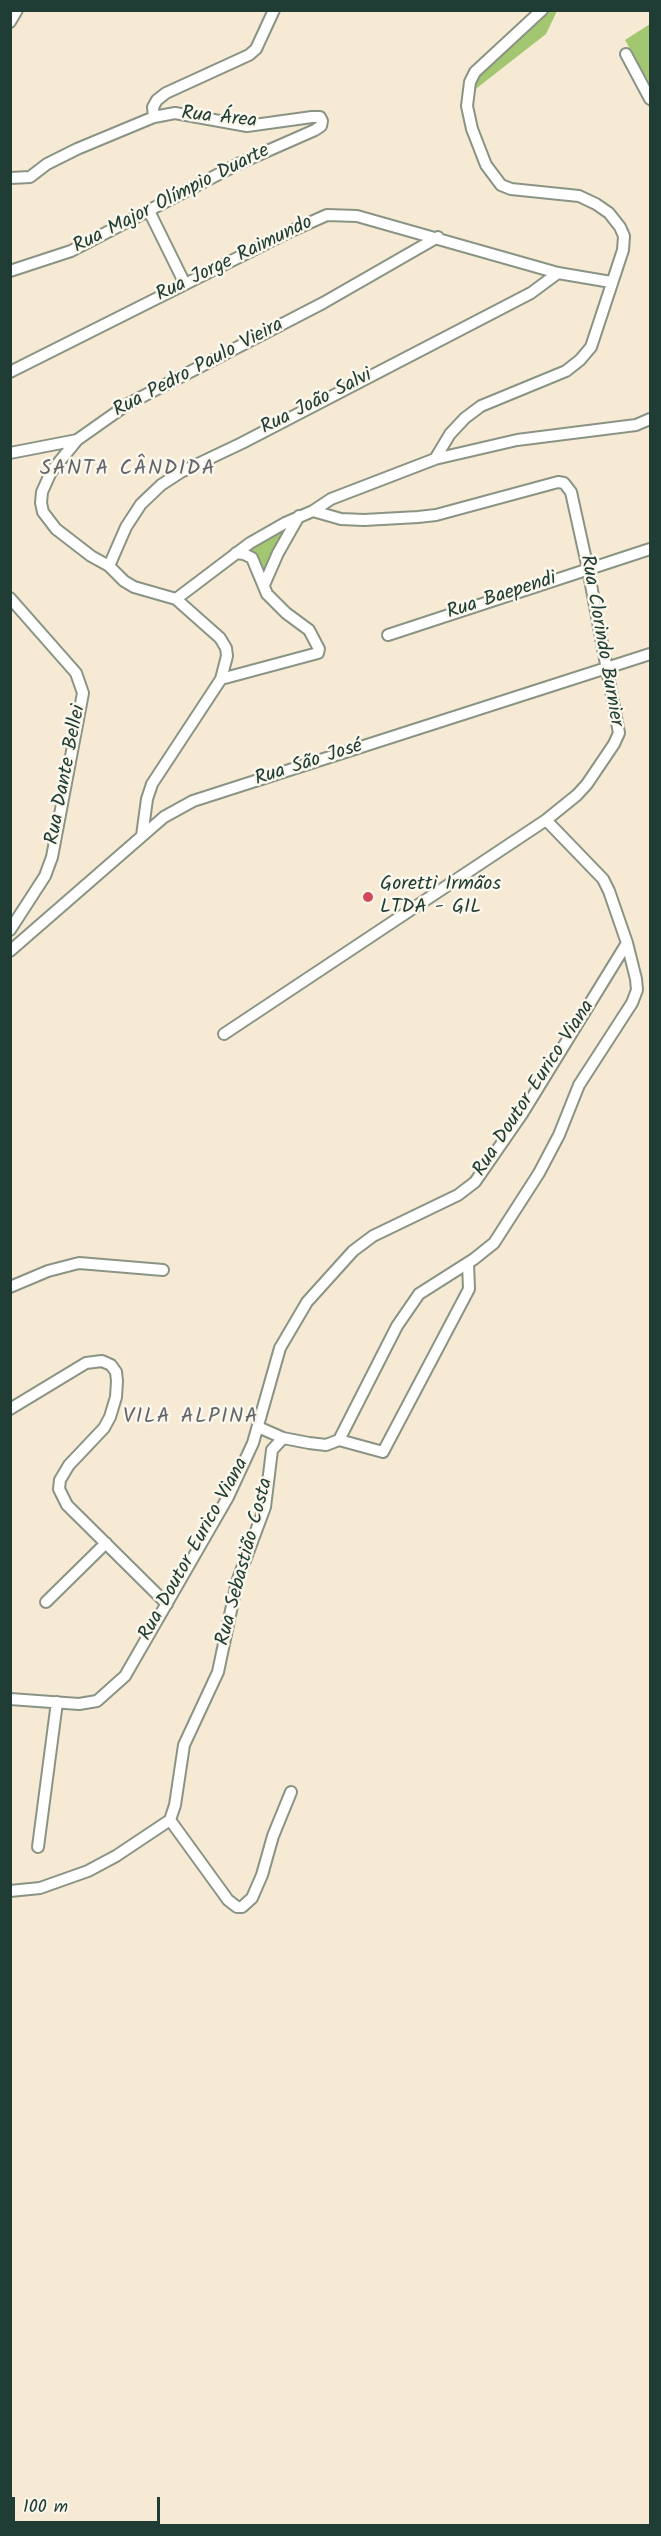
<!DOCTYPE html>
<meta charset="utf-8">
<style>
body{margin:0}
#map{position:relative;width:661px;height:2536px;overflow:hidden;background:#f6ead4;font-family:Kalam,sans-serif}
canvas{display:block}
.frame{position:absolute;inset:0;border:12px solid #1f3d34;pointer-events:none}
.scale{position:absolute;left:12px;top:2497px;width:148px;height:27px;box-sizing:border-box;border:3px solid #1f3d34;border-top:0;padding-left:8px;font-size:18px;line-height:21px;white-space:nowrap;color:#1f3d34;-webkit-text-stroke:4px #fbf7ec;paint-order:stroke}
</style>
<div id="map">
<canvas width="661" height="2536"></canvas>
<div class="frame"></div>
<div class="scale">100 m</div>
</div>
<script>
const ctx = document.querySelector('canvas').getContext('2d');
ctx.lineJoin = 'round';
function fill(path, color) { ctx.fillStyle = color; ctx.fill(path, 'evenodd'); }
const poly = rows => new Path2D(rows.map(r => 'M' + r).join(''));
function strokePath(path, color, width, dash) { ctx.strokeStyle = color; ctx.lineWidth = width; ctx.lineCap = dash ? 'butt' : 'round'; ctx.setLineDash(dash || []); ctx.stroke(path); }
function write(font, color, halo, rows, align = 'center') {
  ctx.font = font + ' Kalam,sans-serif'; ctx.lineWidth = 5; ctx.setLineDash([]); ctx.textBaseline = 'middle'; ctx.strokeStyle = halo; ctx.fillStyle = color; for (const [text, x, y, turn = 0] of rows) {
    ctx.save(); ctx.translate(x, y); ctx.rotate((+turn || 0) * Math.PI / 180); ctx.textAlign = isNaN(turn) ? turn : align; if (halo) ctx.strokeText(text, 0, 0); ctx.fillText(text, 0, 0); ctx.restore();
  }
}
fill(poly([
 [542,11,557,11,546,34,468,95,470,82],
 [650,24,650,84,625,40],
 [289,523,264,573,263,573,246,548]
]), '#a3c771');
const street = poly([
 [10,22,17,10],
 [626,54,650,99],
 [154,117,153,107,157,100,166,93,249,55,256,49,274,10],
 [10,178,30,177,47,164,77,149,154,117,175,113,247,126,312,117,320,117,322,121,321,126,315,130,240,163,71,251,10,271],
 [149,211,185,284],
 [10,372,291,231,327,215,357,216,558,273,611,282],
 [10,453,77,440],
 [435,459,450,434,465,418,481,406,566,371,580,360,591,347,623,250,624,236,620,227,609,213,596,204,579,196,511,189,501,185,486,165,472,129,467,106,470,82,475,72,542,10],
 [109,566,126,527,141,504,161,485,181,472,242,443,531,293,558,273],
 [264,585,278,553,299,516],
 [10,598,76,673,83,693,52,857,45,876,10,930],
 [176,599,250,543,285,523,313,511,331,499,435,459,517,440,636,425,650,419],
 [388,635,650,549],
 [221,679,318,653,319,649,309,630,286,613,267,594,252,558,244,554,236,553],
 [142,836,147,799,152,784,221,679,227,656,226,648,220,638,176,599,134,587,124,581,109,566,91,556,56,529,43,512,41,503,42,492,51,472,77,440,128,404,323,303,438,237],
 [10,951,164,817,193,801,650,654],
 [224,1034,546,820,577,795,587,784,614,744,619,733,588,569,571,492,564,483,558,482,436,515,418,517,364,520,341,519,313,511],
 [10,1287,48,1271,79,1263,163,1270],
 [10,1409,86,1363,102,1361,111,1365,116,1372,117,1381,116,1397,110,1417,104,1428,69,1465,60,1480,59,1489,67,1505,167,1604],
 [258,1427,283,1438,309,1443,326,1445,339,1440,397,1326,419,1294,474,1259,494,1243,539,1173,559,1135,579,1085,632,1003,637,990,636,979,627,943,609,891,603,879,546,820],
 [339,1440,383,1452,469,1289,468,1263],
 [46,1602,106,1543],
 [10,1699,79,1704,97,1701,125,1676,228,1497,253,1443,280,1348,307,1302,353,1251,373,1236,458,1195,475,1182,522,1114,627,943],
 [170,1820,228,1900,237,1907,242,1907,252,1898,262,1875,273,1836,291,1792],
 [38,1847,57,1702],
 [10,1891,40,1888,88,1871,116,1856,170,1820,175,1805,184,1745,218,1672,237,1582,265,1507,272,1450,283,1438]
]);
strokePath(street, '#8a9484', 14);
strokePath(street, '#fff', 10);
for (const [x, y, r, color] of [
 [368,897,6,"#d1495b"]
]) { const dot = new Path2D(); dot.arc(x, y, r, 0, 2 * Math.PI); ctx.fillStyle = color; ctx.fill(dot); strokePath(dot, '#fbf7ec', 2); }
write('20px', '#1f3d34', '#fbf7ec', [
 ["Rua Área",219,119,6],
 ["Rua Major Olímpio Duarte",172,200,-27],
 ["Rua Jorge Raimundo",235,260,-26],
 ["Rua Pedro Paulo Vieira",199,369,-28],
 ["Rua João Salvi",317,403,-27],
 ["Rua Baependi",502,597,-18],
 ["Rua Clorindo Burnier",600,641,80],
 ["Rua São José",309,764,-18],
 ["Rua Dante Bellei",67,775,-79],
 ["Rua Doutor Eurico Viana",535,1089,-57],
 ["Rua Doutor Eurico Viana",195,1550,-61],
 ["Rua Sebastião Costa",246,1562,-75]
]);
write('20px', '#1f3d34', '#fbf7ec', [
 ["Goretti Irmãos",380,886],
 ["LTDA - GIL",380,909]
], 'left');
ctx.letterSpacing = '1.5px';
write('21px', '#63656c', '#fbf7ec', [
 ["SANTA CÂNDIDA",128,470],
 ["VILA ALPINA",191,1418]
]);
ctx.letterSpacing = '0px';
</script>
